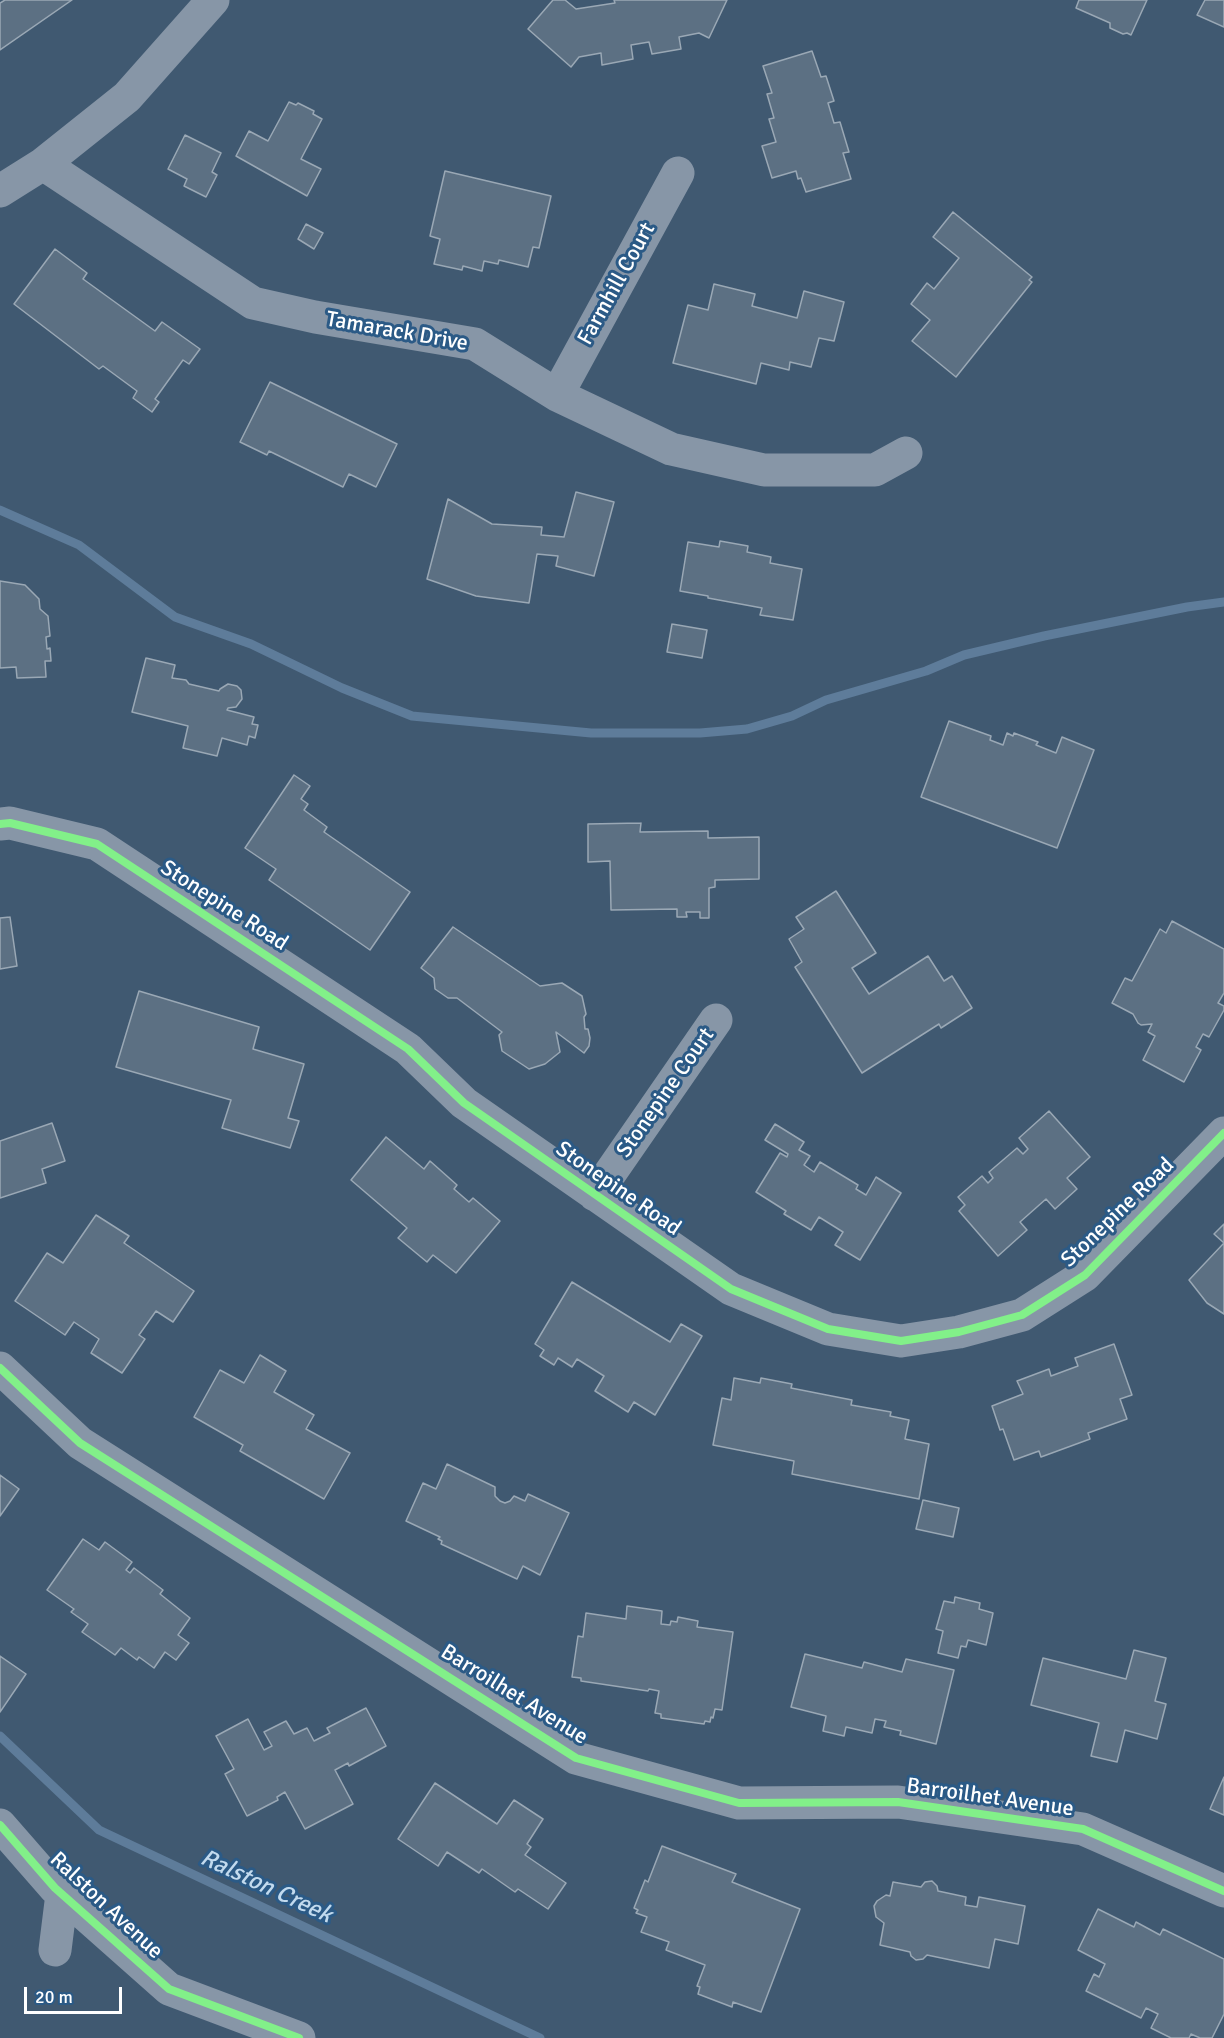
<!DOCTYPE html>
<style>
body{margin:0}
#map{position:relative;width:1224px;height:2038px;overflow:hidden;background:#405971;font-family:Signika,sans-serif}
canvas{display:block}
.scale{position:absolute;left:24px;top:1987px;width:98px;height:27px;box-sizing:border-box;border:3px solid #fff;border-top:0;padding-left:8px;font-size:18px;line-height:21px;white-space:nowrap;color:#fff;-webkit-text-stroke:4px #2b5a86;paint-order:stroke}
</style>
<div id="map">
<canvas width="1224" height="2038"></canvas>
<div class="scale">20 m</div>
</div>
<script>
const ctx = document.querySelector('canvas').getContext('2d');
ctx.lineJoin = 'round';
const poly = rows => new Path2D(rows.map(r => 'M' + r).join(''));
function strokePath(path, color, width, dash) { ctx.strokeStyle = color; ctx.lineWidth = width; ctx.lineCap = dash ? 'butt' : 'round'; ctx.setLineDash(dash || []); ctx.stroke(path); }
function fill(path, color) { ctx.fillStyle = color; ctx.fill(path, 'evenodd'); }
function write(font, color, halo, rows, align = 'center') {
  ctx.font = font + ' Signika,sans-serif'; ctx.lineWidth = 6; ctx.setLineDash([]); ctx.textBaseline = 'middle'; ctx.strokeStyle = halo; ctx.fillStyle = color; for (const [text, x, y, turn = 0] of rows) {
    ctx.save(); ctx.translate(x, y); ctx.rotate((+turn || 0) * Math.PI / 180); ctx.textAlign = isNaN(turn) ? turn : align; if (halo) ctx.strokeText(text, 0, 0); ctx.fillText(text, 0, 0); ctx.restore();
  }
}
strokePath(poly([
 [0,510,79,545,175,617,251,644,342,688,412,716,591,733,700,733,747,729,792,716,826,700,926,671,964,655,1044,636,1187,607,1224,602],
 [0,1736,99,1830,540,2038]
]), '#5e7c9a', 9);
const building = poly([
 [5,0,72,0,0,50,0,3,5,0],
 [553,0,565,0,576,9,615,3,614,0,727,0,709,38,699,33,679,37,681,49,652,54,649,42,631,45,633,59,602,65,601,53,579,57,571,67,528,29,553,0],
 [1079,0,1147,0,1131,35,1127,33,1123,34,1110,28,1110,23,1076,8,1079,0],
 [1205,0,1224,0,1224,27,1197,15,1205,0],
 [812,51,821,77,826,76,834,101,828,103,834,123,840,122,849,152,843,153,851,179,806,192,801,178,798,179,796,171,772,178,762,146,776,142,769,119,774,118,767,94,772,93,763,66,812,51],
 [289,102,296,105,298,103,314,111,313,114,322,119,301,159,321,169,307,196,236,156,249,131,268,141,289,102],
 [185,135,221,153,212,172,217,175,206,197,184,186,187,179,168,169,185,135],
 [445,171,551,196,539,248,533,247,528,267,499,260,498,264,484,261,482,271,463,266,462,270,434,264,440,239,430,236,445,171],
 [953,212,1032,277,1029,280,1032,282,956,377,912,341,930,320,911,304,927,283,934,289,959,258,933,237,953,212],
 [306,224,323,233,314,249,298,239,306,224],
 [55,249,87,273,83,279,155,331,162,322,200,349,189,364,183,360,155,399,159,402,152,412,133,398,137,391,103,366,99,369,14,304,55,249],
 [714,284,755,294,752,306,797,318,804,291,844,302,834,341,819,338,811,367,790,362,789,370,761,363,756,384,673,363,688,305,708,310,714,284],
 [270,382,397,444,376,487,349,474,343,487,269,451,267,455,240,442,270,382],
 [576,492,614,502,594,576,556,566,558,556,537,554,529,603,476,596,427,579,448,499,492,524,542,527,541,535,564,537,576,492],
 [720,541,748,546,747,552,771,557,770,563,802,569,793,620,760,615,762,608,708,598,708,596,680,591,688,542,719,547,720,541],
 [0,581,25,585,39,599,40,609,48,616,50,636,46,637,47,649,50,648,51,661,45,661,46,677,17,678,16,667,0,668,0,581],
 [672,624,707,630,702,658,667,652,672,624],
 [146,658,175,665,172,678,186,680,189,684,219,691,220,689,228,684,237,686,241,690,242,699,236,707,228,708,227,710,254,717,252,724,258,725,255,738,249,736,247,745,222,738,217,756,183,748,188,726,132,712,146,658],
 [949,721,991,736,990,740,1003,745,1007,733,1013,736,1014,733,1038,742,1036,745,1056,753,1062,737,1094,750,1057,848,921,797,949,721],
 [294,775,310,786,301,799,308,804,304,810,327,827,324,832,410,892,370,950,269,880,276,869,245,848,294,775],
 [641,823,640,832,708,831,708,838,759,837,759,879,715,880,715,887,709,888,709,918,700,918,700,912,686,912,687,917,677,917,677,909,611,910,610,861,588,862,588,824,641,823],
 [836,891,876,953,852,968,869,994,928,956,944,981,952,976,972,1008,941,1028,939,1024,862,1073,795,967,802,962,789,939,804,929,796,917,836,891],
 [10,917,17,966,0,969,0,918,10,917],
 [1172,921,1224,949,1224,993,1218,1003,1224,1006,1224,1010,1209,1037,1203,1034,1196,1047,1201,1050,1184,1082,1143,1060,1155,1036,1148,1032,1152,1024,1141,1025,1138,1023,1133,1014,1112,1003,1125,978,1132,981,1160,929,1166,933,1172,921],
 [453,927,540,986,562,983,582,996,586,1014,584,1017,585,1029,588,1029,590,1038,589,1046,584,1053,556,1032,560,1052,545,1064,529,1069,502,1051,499,1035,502,1032,457,998,448,998,435,989,434,978,421,968,453,927],
 [139,991,259,1027,253,1049,304,1064,288,1118,299,1121,290,1148,222,1128,231,1100,116,1067,139,991],
 [1049,1111,1090,1157,1067,1178,1077,1189,1055,1209,1046,1199,1020,1222,1027,1230,998,1256,959,1211,965,1205,958,1197,982,1176,988,1183,993,1178,989,1172,1017,1148,1023,1154,1028,1149,1019,1138,1049,1111],
 [52,1123,65,1161,42,1169,46,1183,0,1198,0,1141,52,1123],
 [775,1124,804,1142,799,1150,810,1156,804,1165,814,1172,820,1162,858,1185,856,1189,866,1195,876,1177,901,1193,860,1260,835,1245,843,1232,819,1217,811,1230,784,1214,786,1211,756,1192,780,1153,787,1157,788,1154,765,1140,775,1124],
 [386,1137,424,1169,430,1161,457,1185,454,1189,469,1202,473,1198,500,1221,456,1273,433,1255,427,1262,398,1238,407,1228,351,1180,386,1137],
 [96,1215,129,1236,124,1243,194,1291,173,1322,156,1311,139,1335,145,1339,122,1373,91,1353,99,1339,74,1322,65,1335,15,1301,47,1253,63,1263,96,1215],
 [1224,1224,1224,1314,1207,1303,1189,1280,1224,1243,1214,1234,1224,1224],
 [572,1282,670,1342,681,1324,702,1336,655,1415,634,1402,628,1412,595,1391,604,1376,577,1359,572,1367,558,1358,554,1365,540,1356,544,1350,535,1344,572,1282],
 [1114,1344,1132,1395,1120,1399,1127,1419,1088,1433,1090,1439,1041,1457,1039,1451,1014,1460,1003,1429,1000,1430,992,1406,1023,1394,1017,1381,1049,1369,1051,1376,1078,1366,1075,1358,1114,1344],
 [260,1355,286,1371,274,1392,314,1415,306,1429,350,1453,324,1499,240,1451,243,1445,194,1417,220,1370,244,1383,260,1355],
 [734,1378,760,1383,761,1378,792,1384,791,1388,852,1400,851,1405,891,1412,890,1416,909,1420,905,1439,929,1444,919,1499,792,1474,794,1461,713,1445,722,1398,731,1400,734,1378],
 [447,1464,495,1487,495,1496,500,1501,505,1503,510,1501,514,1496,525,1501,528,1494,569,1513,540,1575,523,1566,517,1579,441,1544,442,1541,438,1539,440,1537,406,1521,423,1483,436,1489,447,1464],
 [0,1475,19,1489,0,1516,0,1475],
 [923,1500,959,1508,953,1537,916,1529,923,1500],
 [83,1539,99,1550,105,1542,132,1562,126,1570,130,1573,134,1568,163,1590,160,1594,190,1618,178,1635,189,1643,176,1660,165,1652,154,1668,139,1657,137,1660,121,1648,115,1655,82,1632,88,1624,71,1612,74,1609,47,1590,83,1539],
 [955,1597,980,1603,979,1609,993,1613,986,1645,968,1640,966,1647,961,1646,958,1658,938,1653,943,1631,936,1629,944,1601,954,1603,955,1597],
 [627,1606,662,1611,661,1624,670,1625,671,1621,677,1622,678,1617,698,1621,697,1627,733,1632,722,1710,715,1709,713,1718,711,1717,710,1722,705,1721,704,1724,661,1718,661,1714,655,1713,659,1691,649,1689,648,1691,581,1681,581,1678,572,1677,578,1636,583,1637,586,1613,626,1619,627,1606],
 [1134,1650,1166,1658,1155,1701,1166,1704,1157,1739,1125,1730,1117,1762,1091,1756,1099,1723,1031,1705,1043,1658,1126,1679,1134,1650],
 [805,1654,862,1668,864,1662,902,1672,906,1659,954,1670,936,1744,900,1735,901,1731,884,1727,886,1721,875,1719,872,1733,846,1727,844,1736,823,1731,826,1716,791,1707,805,1654],
 [0,1656,26,1674,0,1712,0,1656],
 [366,1708,386,1746,349,1766,348,1763,335,1770,353,1804,305,1829,285,1792,277,1797,278,1800,247,1816,225,1774,234,1769,216,1736,248,1719,264,1750,272,1746,264,1732,286,1721,294,1734,307,1728,314,1741,330,1733,327,1728,366,1708],
 [1224,1777,1224,1815,1210,1809,1224,1777],
 [435,1783,497,1824,514,1800,543,1819,527,1844,531,1847,525,1855,566,1883,548,1909,518,1889,515,1892,482,1869,479,1873,447,1852,438,1866,398,1839,435,1783],
 [662,1846,736,1874,732,1882,800,1909,761,2012,733,2002,732,2007,698,1994,700,1987,697,1986,705,1965,666,1950,669,1942,641,1932,647,1917,636,1913,638,1910,634,1908,645,1880,648,1882,662,1846],
 [932,1881,937,1886,938,1891,966,1897,965,1905,977,1907,979,1897,1025,1906,1018,1944,995,1939,989,1968,927,1955,923,1959,916,1960,911,1956,910,1952,880,1945,884,1923,876,1917,874,1906,877,1901,886,1895,890,1896,893,1882,921,1887,925,1882,932,1881],
 [1098,1909,1134,1927,1136,1922,1160,1935,1163,1929,1224,1959,1224,2014,1212,2038,1200,2038,1191,2034,1189,2038,1171,2038,1151,2028,1158,2014,1146,2008,1141,2018,1086,1991,1094,1974,1099,1977,1105,1964,1078,1950,1098,1909]
]);
fill(building, '#5c7083');
strokePath(building, '#9aa8b5', 1.5);
strokePath(poly([
 [43,164,253,303,315,317,475,344,557,395,671,449,764,470,875,470,906,453],
 [0,191,43,164,127,97,213,0],
 [557,395,678,173],
 [0,824,10,823,97,844,408,1049,464,1103,731,1289,828,1329,901,1341,959,1332,1022,1315,1085,1275,1224,1133],
 [595,1195,716,1020],
 [0,1368,80,1443,576,1758,739,1803,898,1802,1083,1829,1224,1891],
 [0,1825,55,1888,169,1989,299,2038],
 [55,1950,62,1894]
]), '#8796a7', 33);
strokePath(poly([
 [0,824,10,823,97,844,408,1049,464,1103,731,1289,828,1329,901,1341,959,1332,1022,1315,1085,1275,1224,1133],
 [0,1368,80,1443,576,1758,739,1803,898,1802,1083,1829,1224,1891],
 [0,1825,55,1888,169,1989,299,2038]
]), '#82f089', 8);
write('22px', '#fff', '#2b5a86', [
 ["Farmhill Court",617,284,-61],
 ["Tamarack Drive",397,332,10],
 ["Stonepine Road",224,906,33],
 ["Stonepine Court",666,1093,-55],
 ["Stonepine Road",618,1189,35],
 ["Stonepine Road",1118,1213,-44],
 ["Barroilhet Avenue",514,1695,32],
 ["Barroilhet Avenue",990,1798,8],
 ["Ralston Avenue",106,1906,43]
]);
write('italic 24px', '#c2daee', '#2b5a86', [
 ["Ralston Creek",266,1887,25]
]);
</script>
